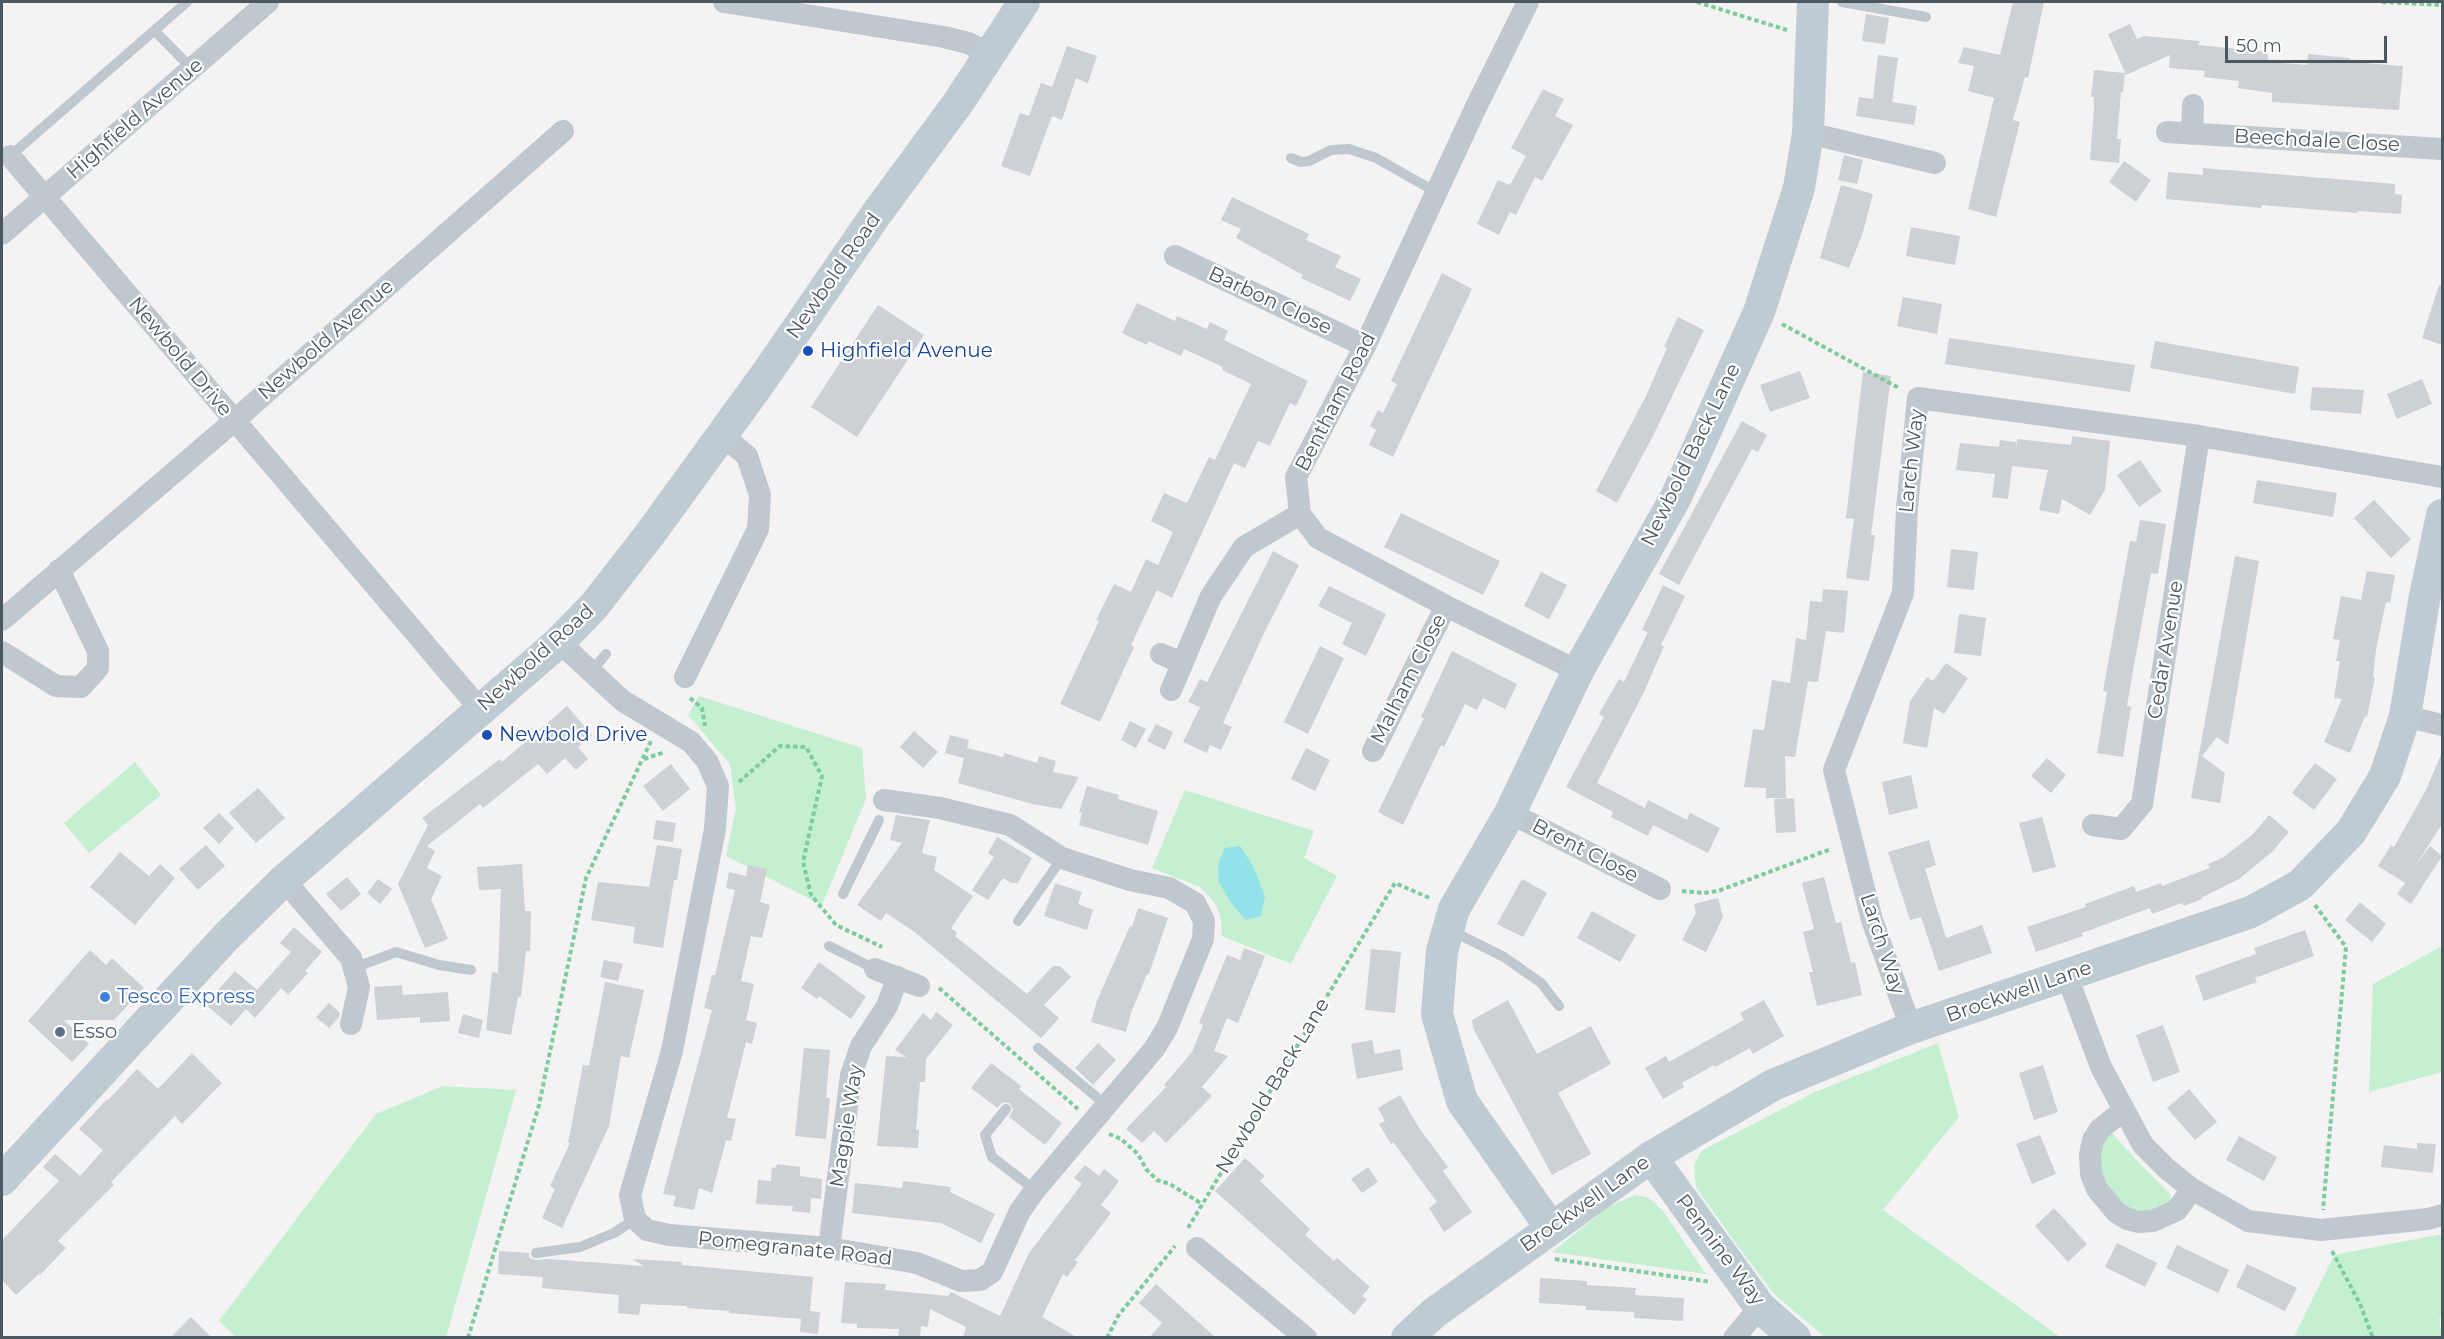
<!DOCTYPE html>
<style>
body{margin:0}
#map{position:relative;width:2444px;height:1339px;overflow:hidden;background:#f4f2f3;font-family:Montserrat,sans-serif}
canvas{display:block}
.frame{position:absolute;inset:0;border:3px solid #4b585f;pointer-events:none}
.scale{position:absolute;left:2225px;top:36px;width:162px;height:27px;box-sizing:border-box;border:3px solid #4b585f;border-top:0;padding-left:8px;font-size:18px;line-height:21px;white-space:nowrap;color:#4b585f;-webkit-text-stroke:4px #fff;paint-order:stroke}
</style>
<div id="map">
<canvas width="2444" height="1339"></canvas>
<div class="frame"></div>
<div class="scale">50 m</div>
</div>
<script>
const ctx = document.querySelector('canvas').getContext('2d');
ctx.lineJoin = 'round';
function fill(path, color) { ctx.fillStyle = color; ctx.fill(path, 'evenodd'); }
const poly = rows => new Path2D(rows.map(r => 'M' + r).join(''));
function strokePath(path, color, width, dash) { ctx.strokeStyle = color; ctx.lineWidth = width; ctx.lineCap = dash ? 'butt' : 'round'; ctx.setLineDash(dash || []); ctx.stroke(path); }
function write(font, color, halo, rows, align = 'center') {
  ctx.font = font + ' Montserrat,sans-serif'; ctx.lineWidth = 4.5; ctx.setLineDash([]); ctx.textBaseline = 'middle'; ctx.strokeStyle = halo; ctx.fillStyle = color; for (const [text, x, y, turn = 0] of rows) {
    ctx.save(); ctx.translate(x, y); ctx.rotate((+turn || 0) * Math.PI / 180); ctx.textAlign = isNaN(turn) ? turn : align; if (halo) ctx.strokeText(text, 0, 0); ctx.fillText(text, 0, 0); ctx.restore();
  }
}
fill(poly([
 [699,696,862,748,866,799,822,905,726,856,736,809,730,764,688,715],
 [135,762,161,795,89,853,64,823],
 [1185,790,1314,831,1304,858,1337,876,1291,964,1222,936,1221,919,1215,903,1200,887,1152,868],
 [2442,946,2442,1072,2369,1092,2373,984],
 [1938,1043,1959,1117,1883,1210,2060,1337,1825,1337,1775,1295,1734,1241,1696,1187,1694,1165,1701,1151,1815,1092],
 [443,1086,516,1090,446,1337,236,1337,219,1321,376,1114],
 [2112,1133,2143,1167,2170,1194,2172,1201,2149,1213,2135,1212,2120,1204,2099,1176,2099,1144],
 [1635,1195,1649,1198,1663,1211,1706,1274,1552,1252,1607,1208],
 [2442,1234,2442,1318,2439,1318,2442,1337,2294,1337,2334,1255]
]), '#c4efd0');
fill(poly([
 [1240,846,1253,866,1265,896,1261,916,1245,920,1230,901,1219,882,1218,864,1225,848]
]), '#93e1e9');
fill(poly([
 [2013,2,2044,2,2028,78,2025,77,2013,120,2020,122,1996,217,1968,209,1994,98,1968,91,1974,66,1958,63,1964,47,2000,55],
 [1866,14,1889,18,1885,44,1862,41],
 [2130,24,2137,39,2144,36,2200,41,2198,45,2267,52,2269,62,2307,65,2308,54,2350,58,2350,62,2403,66,2399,110,2272,102,2272,93,2238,88,2239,81,2204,77,2205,71,2169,68,2170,55,2126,75,2108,34],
 [1067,46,1097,56,1088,83,1076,78,1062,120,1052,116,1030,176,1001,166,1020,113,1029,116,1041,83,1052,87],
 [1878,55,1898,58,1892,102,1917,106,1914,125,1856,116,1859,97,1873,99],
 [2094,70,2125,73,2123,92,2121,92,2117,139,2121,139,2119,163,2090,160,2094,108,2094,97,2091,97],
 [1543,89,1564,99,1555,116,1573,125,1542,181,1535,177,1516,215,1510,212,1499,235,1477,224,1498,180,1510,185,1526,156,1511,148],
 [1844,155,1863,160,1857,184,1838,180],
 [2124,161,2151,180,2136,202,2109,182],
 [2203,168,2395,184,2395,194,2402,195,2401,214,2358,211,2358,213,2262,205,2261,208,2166,199,2168,172,2203,175],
 [1841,185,1873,194,1863,232,1849,268,1820,258],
 [1232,197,1309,234,1306,240,1341,256,1335,267,1361,279,1350,301,1301,278,1303,275,1236,238,1241,229,1221,220],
 [1911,227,1960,236,1955,265,1906,256],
 [1442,273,1472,289,1393,457,1369,445,1376,430,1370,426,1378,410,1383,413,1397,384,1391,381],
 [2439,285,2442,286,2442,345,2422,338],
 [1903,297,1942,304,1937,334,1897,326],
 [1137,303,1175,321,1177,316,1207,329,1210,322,1228,331,1224,340,1308,381,1296,406,1290,403,1270,446,1258,441,1245,468,1234,463,1172,598,1157,590,1131,645,1134,647,1100,722,1060,704,1099,621,1096,620,1114,584,1131,592,1146,559,1158,565,1173,532,1151,521,1164,493,1187,503,1209,457,1215,460,1251,384,1222,370,1223,367,1184,349,1181,356,1148,341,1147,345,1122,333],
 [878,305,924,335,857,437,811,407],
 [1678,317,1704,330,1653,436,1617,503,1596,491,1646,396,1667,348,1664,347],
 [1949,338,2135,365,2130,392,1945,364],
 [2155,341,2299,367,2295,394,2150,368],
 [1800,371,1810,398,1770,412,1760,385],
 [1863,372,1891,376,1871,535,1875,535,1869,581,1846,578,1854,519,1846,518],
 [2422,379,2432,404,2397,419,2387,394],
 [2312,387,2364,390,2361,414,2310,410],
 [1742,421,1767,435,1758,452,1752,449,1679,585,1659,574],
 [2072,436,2110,441,2105,490,2090,515,2062,499,2059,514,2039,510,2048,470,2012,466,2008,499,1992,497,1995,474,1956,470,1960,443,1999,447,2000,440,2016,442,2016,449,2017,439,2071,445],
 [2140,460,2162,491,2139,507,2117,475],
 [2257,480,2337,493,2333,517,2253,503],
 [2374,500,2411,539,2391,558,2354,518],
 [1401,513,1500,561,1483,595,1384,547],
 [2140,520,2166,524,2158,574,2151,573,2134,665,2127,706,2131,707,2123,757,2097,753,2107,692,2103,691,2130,541,2136,542],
 [1951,549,1978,552,1974,590,1947,587],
 [1273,551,1299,565,1265,631,1223,723,1232,727,1221,750,1210,745,1207,753,1183,742,1200,707,1188,702,1200,679,1207,682],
 [2235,556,2259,561,2228,745,2217,737,2202,756,2225,773,2220,803,2191,798],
 [2367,571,2395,575,2390,603,2386,602,2376,649,2373,677,2375,677,2367,717,2365,716,2350,753,2324,742,2342,699,2334,698,2340,661,2336,661,2340,640,2333,639,2341,596,2361,600],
 [1541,572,1567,585,1549,619,1524,606],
 [1663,585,1685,596,1661,645,1664,646,1644,692,1597,783,1645,808,1648,800,1687,820,1690,813,1720,828,1708,853,1653,825,1648,836,1611,817,1613,812,1566,787,1604,717,1599,714,1619,679,1624,682,1648,632,1642,630],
 [1329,586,1386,614,1366,656,1342,644,1352,623,1318,606],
 [1823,589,1848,591,1844,633,1826,631,1818,682,1808,681,1795,757,1785,756,1786,798,1766,798,1766,788,1744,787,1753,729,1764,730,1772,680,1790,683,1796,638,1806,640,1810,601,1822,602],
 [1959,614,1986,618,1981,656,1954,653],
 [1320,646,1344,658,1308,734,1284,722],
 [1452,651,1517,684,1505,709,1483,698,1477,710,1465,704,1444,747,1441,745,1403,825,1378,812,1424,718,1421,717],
 [1946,663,1968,678,1944,714,1934,708,1927,748,1903,743,1910,701,1927,677,1933,681],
 [567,706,592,735,578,747,588,759,576,770,565,758,547,774,538,764,483,808,480,804,427,846,435,851,427,868,442,876,431,899,448,939,425,948,398,884,428,825,422,818,500,759,502,762],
 [1130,721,1146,729,1136,748,1121,740],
 [1156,724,1173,732,1165,750,1147,741],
 [914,731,938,752,923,768,900,747],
 [950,735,969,740,967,748,1003,757,1004,753,1037,763,1039,756,1056,761,1053,772,1079,777,1061,809,1032,804,958,783,964,758,945,753],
 [1306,748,1330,760,1315,791,1291,779],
 [2442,752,2442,824,2414,868,2430,846,2442,856,2411,904,2397,894,2405,883,2378,866,2391,845,2394,847,2426,790],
 [2047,758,2066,775,2051,793,2031,776],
 [2315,763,2337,779,2314,810,2292,793],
 [671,764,690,789,663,811,643,786],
 [1911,775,1918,808,1889,815,1882,782],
 [1087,786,1119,795,1118,799,1158,811,1148,845,1079,825,1082,813,1079,812],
 [258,788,285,818,256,843,229,813],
 [1794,798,1796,832,1776,833,1774,799],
 [219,813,234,828,219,844,203,828],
 [896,815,930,820,922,853,937,857,934,870,973,896,951,928,957,933,955,936,1027,994,1053,966,1060,966,1071,977,1044,1005,1059,1018,1041,1038,916,933,886,913,881,921,857,905,902,843,890,840],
 [2269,815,2289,832,2272,852,2239,879,2201,898,2202,899,2184,906,2182,903,2152,914,2150,908,2082,933,2083,936,2036,952,2027,927,2086,907,2085,904,2134,886,2136,892,2161,883,2162,886,2210,868,2208,864,2224,857,2253,834],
 [2042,817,2056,867,2033,873,2019,823],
 [656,820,676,823,673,842,653,839],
 [997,837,1032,858,1018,883,1011,883,1003,878,988,900,972,890,994,857,988,853],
 [1929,840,1936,865,1925,869,1946,938,1982,925,1992,953,1939,971,1921,917,1910,920,1888,852],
 [206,845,225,866,198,890,179,869],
 [657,845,682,849,677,880,674,880,663,948,633,943,635,927,591,920,598,882,649,887],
 [120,852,149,876,160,864,175,878,135,925,90,887],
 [522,864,525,911,531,911,530,951,526,951,521,997,518,997,511,1035,486,1030,492,972,498,973,501,889,479,890,477,867],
 [748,865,767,869,760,902,770,905,762,938,751,936,741,981,754,984,746,1020,757,1023,752,1044,746,1042,727,1118,736,1119,731,1141,726,1140,712,1193,699,1188,694,1210,673,1206,676,1196,663,1194,712,1010,704,1008,712,975,715,975,735,890,726,888,729,872,746,876],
 [347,877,361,894,341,911,326,894],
 [1824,877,1836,923,1841,922,1851,963,1855,962,1862,995,1817,1006,1809,972,1813,972,1803,932,1814,929,1802,883],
 [378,879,392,889,380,904,367,893],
 [1522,879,1547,893,1523,937,1497,924],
 [1055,883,1082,892,1078,904,1093,910,1087,930,1044,916],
 [1718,898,1723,917,1706,952,1682,940,1696,913,1694,904],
 [2360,902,2386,924,2372,942,2345,920],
 [1138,908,1168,918,1149,974,1147,974,1131,1013,1126,1032,1091,1022,1097,1001,1130,926,1132,927],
 [1592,911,1636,935,1620,962,1577,938],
 [294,927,322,952,305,971,308,973,288,995,281,988,255,1018,246,1009,231,1026,205,1004,235,971,257,990,291,952,280,943],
 [2305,930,2314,956,2255,978,2257,982,2204,1001,2195,976,2256,954,2254,948],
 [1244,948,1265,956,1238,1023,1227,1018,1214,1051,1228,1056,1202,1087,1212,1096,1166,1143,1154,1131,1142,1143,1126,1129,1166,1087,1164,1085,1192,1052,1203,1025,1199,1023,1227,955,1240,960],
 [1371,949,1401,952,1395,1013,1365,1010],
 [90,950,106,965,112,958,144,988,114,1020,64,1020,89,1044,72,1062,28,1021],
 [604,960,623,964,618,981,600,977],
 [819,962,866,997,851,1019,819,996,817,999,801,988],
 [605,982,644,990,629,1058,621,1056,609,1126,562,1228,542,1218,555,1189,550,1186,570,1143,568,1143,583,1065,589,1066],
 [402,985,403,995,448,992,450,1021,420,1023,420,1017,377,1020,374,987],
 [1508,1000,1537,1054,1591,1026,1611,1064,1558,1093,1591,1154,1552,1175,1473,1028,1472,1020],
 [1764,1000,1784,1036,1753,1054,1750,1048,1715,1067,1714,1065,1682,1083,1684,1087,1663,1099,1645,1068,1666,1056,1669,1062,1744,1020,1740,1013],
 [329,1003,340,1013,339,1017,329,1028,316,1017],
 [936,1012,953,1025,926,1059,925,1082,920,1082,916,1130,919,1130,918,1148,877,1146,886,1056,906,1057,895,1050,923,1013,931,1020],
 [463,1014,483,1020,479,1038,458,1033],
 [2163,1025,2180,1072,2153,1082,2136,1035],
 [1372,1040,1375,1054,1400,1049,1403,1070,1357,1079,1351,1044],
 [1098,1043,1116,1060,1093,1085,1075,1068],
 [804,1048,830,1050,826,1098,830,1098,826,1139,795,1136],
 [192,1053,222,1083,182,1124,175,1116,144,1148,111,1182,114,1185,58,1241,66,1248,40,1275,39,1274,16,1295,2,1280,2,1240,59,1181,43,1167,55,1154,80,1176,103,1150,79,1129,107,1099,108,1100,137,1069,158,1089],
 [991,1063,1021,1086,1019,1089,1062,1123,1045,1145,1009,1117,1013,1110,1010,1103,1003,1102,997,1108,971,1088],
 [2043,1065,2058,1112,2034,1120,2019,1073],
 [2189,1089,2217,1122,2195,1140,2167,1108],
 [1400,1095,1419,1128,1448,1167,1443,1171,1472,1212,1444,1232,1429,1208,1437,1202,1393,1142,1391,1144,1379,1124,1385,1121,1378,1108],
 [2040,1135,2056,1174,2032,1184,2016,1144],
 [2239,1136,2277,1157,2264,1181,2226,1160],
 [2417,1143,2436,1144,2433,1173,2381,1167,2384,1145,2417,1149],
 [1245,1158,1265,1176,1260,1181,1310,1229,1305,1235,1334,1261,1337,1258,1370,1287,1362,1296,1367,1299,1354,1315,1215,1191],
 [777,1164,800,1167,800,1176,822,1179,821,1199,811,1198,810,1213,792,1211,793,1206,756,1204,758,1180,771,1181,772,1167,776,1168],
 [1085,1165,1099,1176,1104,1169,1119,1181,1101,1205,1111,1213,1075,1260,1078,1262,1067,1277,1063,1274,1042,1317,1078,1338,963,1338,966,1327,930,1309,928,1327,921,1326,920,1338,898,1336,899,1329,857,1328,857,1324,841,1323,845,1282,886,1284,885,1290,948,1296,951,1292,1000,1316,1029,1253,1082,1184,1074,1178],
 [1368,1167,1378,1182,1362,1193,1351,1179],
 [903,1181,951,1187,950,1192,995,1214,981,1243,941,1223,852,1213,855,1183,902,1188],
 [2054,1208,2087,1244,2068,1262,2035,1226],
 [2117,1243,2157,1263,2145,1287,2105,1267],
 [2177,1245,2229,1270,2218,1293,2166,1268],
 [499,1251,529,1253,529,1258,536,1260,547,1259,644,1266,632,1259,682,1262,682,1265,813,1277,810,1311,820,1312,818,1334,800,1332,801,1319,729,1313,729,1311,687,1308,687,1306,641,1304,639,1315,618,1313,619,1295,542,1288,543,1277,498,1274],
 [2247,1264,2297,1288,2285,1311,2236,1287],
 [1540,1278,1587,1281,1587,1285,1636,1288,1635,1295,1684,1298,1683,1321,1634,1318,1634,1312,1586,1310,1586,1306,1539,1303],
 [1156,1284,1216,1338,1149,1338,1162,1323,1139,1303],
 [191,1317,212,1338,170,1338]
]), '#cdd0d4');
strokePath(poly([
 [1697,2,1787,30],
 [2382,2,2442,5],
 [1782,324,1899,388],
 [690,698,702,708,705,726],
 [644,759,665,752],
 [739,782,780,746,806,747,822,776,803,862,811,895,836,925,882,947],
 [1682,891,1704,893,1718,891,1831,849],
 [2315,905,2346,947,2323,1210],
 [939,988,1078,1109],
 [1109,1134,1121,1139,1138,1154,1146,1169,1157,1180,1170,1184,1202,1204],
 [1188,1228,1395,883,1432,899],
 [2332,1251,2360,1304,2373,1338],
 [1555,1259,1711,1282],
 [468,1338,539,1105,586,878,651,741],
 [1107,1338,1118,1316,1175,1246]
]), '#7dcc9d', 4, [4.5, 3]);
strokePath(poly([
 [1842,2,1926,17],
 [155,31,192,69],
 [9,157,187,2],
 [1291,158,1301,162,1309,161,1331,150,1349,149,1376,158,1436,192],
 [591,672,606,654],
 [843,894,879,820],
 [1018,921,1062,858],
 [1450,930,1504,957,1541,983,1559,1006],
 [829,946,875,969],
 [354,968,396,952,439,965,471,970],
 [1038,1048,1106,1105],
 [1006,1109,985,1135,992,1157,1035,1190],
 [536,1253,580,1247,614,1233,635,1219]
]), '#bfc8ce', 10);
strokePath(poly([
 [724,2,944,37,968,43,991,54],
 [1528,2,1476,107,1365,346,1296,477,1300,514,1318,538,1446,606,1578,671],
 [2167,132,2442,149],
 [1808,133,1935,163],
 [2192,134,2193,105],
 [10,156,480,709],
 [2,234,268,2],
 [1175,256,1365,346],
 [2,620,234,421,563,131],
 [559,642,623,701,691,742,707,761,718,786,715,829,672,1051,630,1195,635,1219,647,1230,669,1235,829,1248,917,1263,961,1281,980,1280,992,1272,1020,1211,1035,1190,1154,1049,1167,1028,1203,939,1204,921,1195,903,1169,888,1130,880,1062,858,1010,825,940,808,884,800],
 [2,652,56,686,81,687,98,668,98,651,59,570],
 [1161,654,1182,663],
 [685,677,758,529,760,495,747,456,721,434],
 [1171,690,1211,596,1244,547,1300,514],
 [2405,716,2442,725],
 [1373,751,1446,606],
 [1510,813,1660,889],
 [2093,825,2121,829,2142,804,2199,436],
 [284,880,351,958,359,987,351,1024],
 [875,969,919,986],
 [2067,976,2101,1067,2143,1145,2167,1169,2192,1189,2248,1221,2321,1230,2428,1219,2442,1215],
 [1911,1028,1872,920,1834,770,1903,593,1907,508,1918,398,2199,436,2442,477],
 [2124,1110,2100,1129,2093,1140,2090,1155,2091,1174,2097,1189,2116,1212,2127,1219,2139,1222,2153,1221,2177,1210,2192,1189],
 [829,1248,851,1075,861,1046,887,1006,898,977],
 [1197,1248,1306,1338],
 [1734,1338,1760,1307]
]), '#bfc8ce', 22);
strokePath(poly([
 [1651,1157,1760,1307,1795,1338],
 [2,1180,226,937,284,880,559,642,594,606,650,534,764,377,877,213,958,103,1024,2],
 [1551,1228,1462,1101,1437,1014,1442,951,1454,909,1510,813,1578,671,1676,497,1759,312,1799,188,1808,133,1813,2],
 [1407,1338,1434,1313,1651,1157,1773,1085,1911,1028,2251,912,2300,885,2351,832,2385,776,2405,716,2424,601,2442,515]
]), '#bfcbd3', 32);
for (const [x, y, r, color] of [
 [808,351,6,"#1a4fb4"],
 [487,735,6,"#1a4fb4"],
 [105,997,6,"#3f7fe0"],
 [60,1032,6,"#5c6f8a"]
]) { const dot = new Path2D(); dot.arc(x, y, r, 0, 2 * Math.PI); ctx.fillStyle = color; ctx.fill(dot); strokePath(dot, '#fff', 2); }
write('20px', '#4b585f', '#fff', [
 ["Highfield Avenue",135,119,-41],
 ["Beechdale Close",2317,141,3],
 ["Newbold Road",834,276,-55],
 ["Barbon Close",1270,301,25],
 ["Newbold Avenue",326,340,-41],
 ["Newbold Drive",180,357,50],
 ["Bentham Road",1336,402,-63],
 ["Newbold Back Lane",1691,455,-64],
 ["Larch Way",1912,461,-84],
 ["Cedar Avenue",2166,650,-81],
 ["Newbold Road",536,658,-42],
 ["Malham Close",1409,679,-63],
 ["Brent Close",1585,851,27],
 ["Larch Way",1882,944,72],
 ["Brockwell Lane",2019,992,-19],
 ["Newbold Back Lane",1273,1086,-59],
 ["Magpie Way",847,1126,-81],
 ["Brockwell Lane",1585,1204,-35],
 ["Pomegranate Road",795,1249,6],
 ["Pennine Way",1720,1250,53]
]);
write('20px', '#164399', '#fff', [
 ["Highfield Avenue",820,351],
 ["Newbold Drive",499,735]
], 'left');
write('20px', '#366cbe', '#fff', [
 ["Tesco Express",117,997]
], 'left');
write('20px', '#4e5e75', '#fff', [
 ["Esso",72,1032]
], 'left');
</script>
